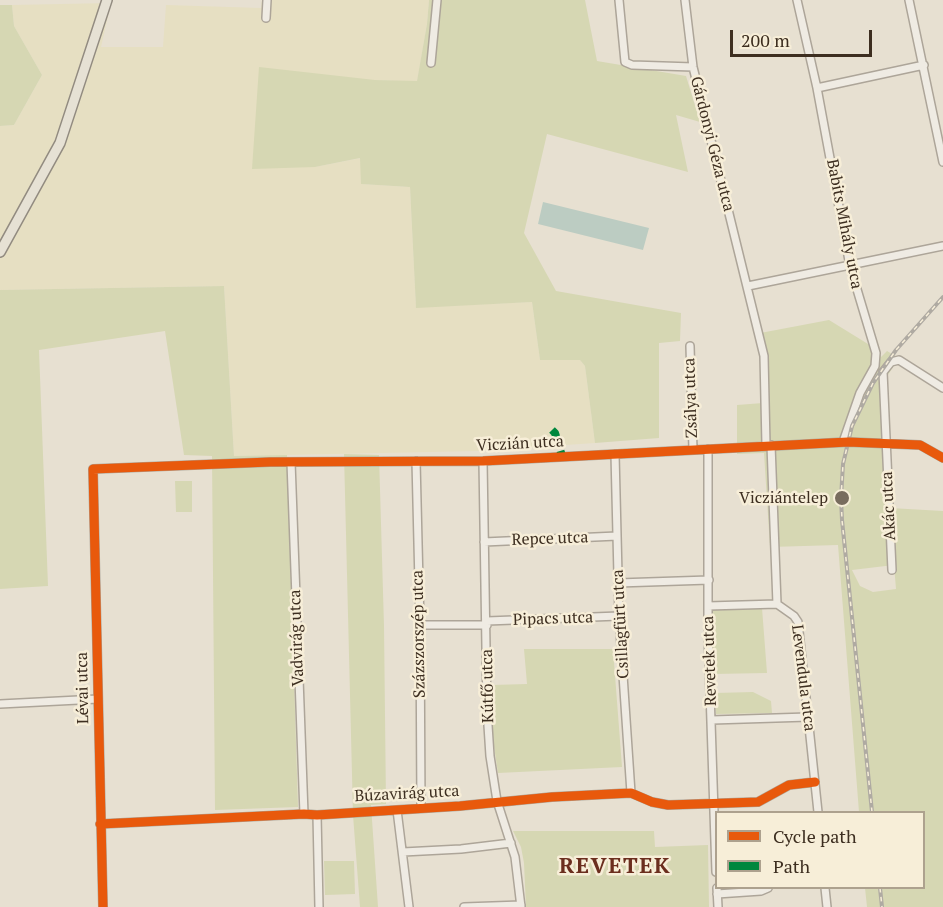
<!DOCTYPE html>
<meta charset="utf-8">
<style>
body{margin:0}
#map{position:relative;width:943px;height:907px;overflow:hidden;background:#e7e0d1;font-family:"PT Serif",serif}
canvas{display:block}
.legend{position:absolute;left:715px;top:811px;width:210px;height:78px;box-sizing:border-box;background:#f7eed8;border:2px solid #ada18e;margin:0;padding:8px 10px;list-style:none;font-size:18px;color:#3d2e20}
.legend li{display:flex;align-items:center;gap:12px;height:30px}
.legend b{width:30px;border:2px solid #ada18e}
.scale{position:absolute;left:730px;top:30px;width:142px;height:27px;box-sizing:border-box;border:3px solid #3d2e20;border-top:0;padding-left:8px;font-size:18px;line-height:21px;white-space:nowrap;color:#3d2e20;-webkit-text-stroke:4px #f7eed8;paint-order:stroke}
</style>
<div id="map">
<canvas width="943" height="907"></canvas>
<ul class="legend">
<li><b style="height:8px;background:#e8590c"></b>Cycle path</li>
<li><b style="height:8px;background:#00873e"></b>Path</li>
</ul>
<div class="scale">200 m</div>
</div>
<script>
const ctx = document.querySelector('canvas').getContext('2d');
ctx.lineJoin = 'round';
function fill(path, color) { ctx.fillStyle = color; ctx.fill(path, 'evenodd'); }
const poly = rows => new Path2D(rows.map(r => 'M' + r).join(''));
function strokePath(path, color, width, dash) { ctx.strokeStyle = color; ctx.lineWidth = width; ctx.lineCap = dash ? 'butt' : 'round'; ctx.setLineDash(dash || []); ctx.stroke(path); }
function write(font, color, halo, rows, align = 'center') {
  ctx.font = font + ' "PT Serif",serif'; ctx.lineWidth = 5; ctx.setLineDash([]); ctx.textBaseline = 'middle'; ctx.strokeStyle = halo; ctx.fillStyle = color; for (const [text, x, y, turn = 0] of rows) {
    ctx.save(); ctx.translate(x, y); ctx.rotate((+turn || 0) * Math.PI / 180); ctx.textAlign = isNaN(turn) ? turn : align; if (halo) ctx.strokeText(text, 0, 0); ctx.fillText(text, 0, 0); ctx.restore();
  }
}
fill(poly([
 [262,0,429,0,427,24,417,82,375,80,315,167,361,158,361,184,410,187,416,307,532,302,540,360,580,360,585,366,595,443,478,451,234,456,224,286,0,290,0,126,14,125,42,75,14,26,12,5,111,3,101,47,163,47,166,5,261,8]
]), '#e6dfc2');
fill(poly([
 [429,0,585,0,597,61,686,76,700,122,676,115,688,172,547,134,524,233,556,291,681,313,680,341,659,343,659,438,595,443,585,366,580,360,540,360,532,302,416,308,410,187,361,184,360,158,315,167,252,169,259,67,375,80,417,81,427,24],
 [0,5,12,5,14,26,42,75,14,125,0,126],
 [224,286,234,456,287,455,298,807,215,810,212,456,184,455,165,331,39,350,48,586,0,589,0,290],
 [829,320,868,344,876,342,881,357,887,351,899,358,886,378,890,508,943,511,943,907,867,907,865,888,924,888,924,812,859,812,838,545,770,547,764,453,737,454,737,405,763,403,760,356,755,334],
 [894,565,896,589,873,592,860,586,852,570],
 [344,454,379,455,384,626,386,804,371,805,378,907,360,907,353,815],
 [175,481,192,481,192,512,176,512],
 [711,608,762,608,767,673,713,674,710,633],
 [524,649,613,649,622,767,498,773,492,733,492,685,527,684],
 [753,692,771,701,772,713,716,714,715,693],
 [513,831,654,831,655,847,708,845,709,907,526,907,524,863,521,847],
 [324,861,354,861,355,894,325,895]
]), '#d6d7b3');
fill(poly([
 [543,202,649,228,643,250,538,224]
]), '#bcccc2');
const minor = poly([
 [619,0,625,62,632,65,693,67],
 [685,0,693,67,764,356,766,445],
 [797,0,817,88,850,266,876,353,875,366,860,393,843,442],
 [909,0,943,162],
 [266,18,267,0],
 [431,63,437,0],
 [817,88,924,65],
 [748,286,943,246],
 [690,346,693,450],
 [771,445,777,604,794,616,798,622,818,812],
 [708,449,708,632,716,872],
 [615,454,619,616,631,793],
 [416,461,420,625,421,808],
 [483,461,487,710,490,756,497,801,515,857,521,907],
 [291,462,304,814],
 [484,542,617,536],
 [892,570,883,372,891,362,899,360,943,388],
 [618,583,709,580],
 [708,606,777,604],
 [487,621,619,616],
 [420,625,487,625],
 [0,704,98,699],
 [712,720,808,717],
 [397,810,409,907],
 [317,815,319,907],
 [100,824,304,814,317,815,460,806,552,797,631,793,652,802,668,805,758,802,789,785,815,782],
 [403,852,461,849,511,843],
 [717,888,718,907],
 [825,888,827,907],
 [717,894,761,891,768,888],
 [103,907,93,469,270,462,483,461,848,442,920,445,943,458],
 [464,907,521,905]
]);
const major = poly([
 [0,252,60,143,107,0]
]);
strokePath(minor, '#ada599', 10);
strokePath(major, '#928b80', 12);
strokePath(minor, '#efebe3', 7);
strokePath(major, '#e6e1d4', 9);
const rail = poly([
 [872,812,842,520,841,498,843,464,852,426,873,383,896,350,943,297],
 [880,888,882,907]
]);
strokePath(rail, '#afaaa2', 4);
strokePath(rail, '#f7eed8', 1.5, [4.5]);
strokePath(poly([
 [552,430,555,433,562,456]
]), '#00873e', 8, [15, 8]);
strokePath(poly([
 [100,824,304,814,317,815,460,806,552,797,631,793,652,802,668,805,758,802,789,785,815,782],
 [103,907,93,469,270,462,483,461,848,442,920,445,943,458]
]), '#e8590c', 9);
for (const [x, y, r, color] of [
 [842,498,8,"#786c5e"]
]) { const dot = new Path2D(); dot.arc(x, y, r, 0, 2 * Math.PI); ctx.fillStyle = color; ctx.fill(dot); strokePath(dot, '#f7eed8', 2); }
write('16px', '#3d2e20', '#f7eed8', [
 ["Gárdonyi Géza utca",712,144,76],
 ["Babits Mihály utca",844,224,79],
 ["Zsálya utca",691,398,-92],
 ["Viczián utca",520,444,-3],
 ["Akác utca",889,506,-93],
 ["Repce utca",550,539,-2],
 ["Pipacs utca",553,619,-2],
 ["Csillagfürt utca",621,624,-93],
 ["Százszorszép utca",419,634,-91],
 ["Vadvirág utca",297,638,-92],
 ["Revetek utca",710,661,-92],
 ["Levendula utca",803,678,83],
 ["Kútfő utca",488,686,-91],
 ["Lévai utca",83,688,-91],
 ["Búzavirág utca",407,794,-3]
]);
write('16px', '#3d2e20', '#f7eed8', [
 ["Vicziántelep",828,498]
], 'right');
ctx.letterSpacing = '1.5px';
write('bold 22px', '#6b2e1e', '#f7eed8', [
 ["REVETEK",615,867]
]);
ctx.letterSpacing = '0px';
</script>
